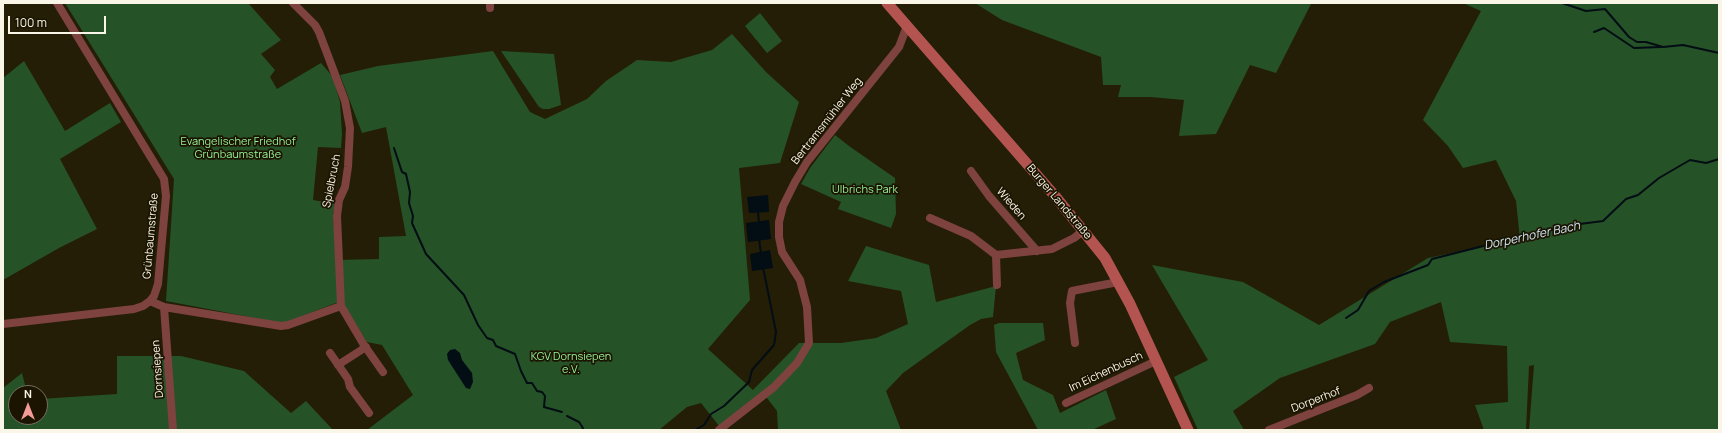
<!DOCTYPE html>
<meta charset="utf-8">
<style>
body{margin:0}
#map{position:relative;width:1722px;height:433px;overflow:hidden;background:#241e07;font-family:Manrope,sans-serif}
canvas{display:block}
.frame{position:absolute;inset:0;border:4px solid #f9f5e7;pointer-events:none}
.north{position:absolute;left:8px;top:385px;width:40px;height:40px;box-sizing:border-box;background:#1b1401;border:1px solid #746e5d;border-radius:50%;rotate:0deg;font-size:11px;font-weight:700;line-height:16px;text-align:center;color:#f9f5e7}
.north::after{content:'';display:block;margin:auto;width:14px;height:18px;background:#f59b97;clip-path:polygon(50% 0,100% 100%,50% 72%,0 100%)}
.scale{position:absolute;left:8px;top:16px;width:98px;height:18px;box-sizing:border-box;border:2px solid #f9f5e7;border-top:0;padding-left:5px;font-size:12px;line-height:14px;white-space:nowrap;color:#f9f5e7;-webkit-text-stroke:3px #1b1401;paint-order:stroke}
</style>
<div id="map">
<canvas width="1722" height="433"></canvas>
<div class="frame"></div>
<div class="north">N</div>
<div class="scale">100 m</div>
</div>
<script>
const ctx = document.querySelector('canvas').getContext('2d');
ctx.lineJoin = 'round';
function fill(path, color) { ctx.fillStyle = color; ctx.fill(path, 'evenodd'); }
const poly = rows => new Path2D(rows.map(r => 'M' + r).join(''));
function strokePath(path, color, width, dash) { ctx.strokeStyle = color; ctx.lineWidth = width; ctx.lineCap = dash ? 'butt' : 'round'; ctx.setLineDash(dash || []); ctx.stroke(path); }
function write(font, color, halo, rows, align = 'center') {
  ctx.font = font + ' Manrope,sans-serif'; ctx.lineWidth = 3.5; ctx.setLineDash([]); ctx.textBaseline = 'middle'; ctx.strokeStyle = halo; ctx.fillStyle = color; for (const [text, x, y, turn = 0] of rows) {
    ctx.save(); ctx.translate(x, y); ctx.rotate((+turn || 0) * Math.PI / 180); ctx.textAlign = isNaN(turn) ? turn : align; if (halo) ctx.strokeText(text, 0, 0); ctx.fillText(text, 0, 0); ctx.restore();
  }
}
fill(poly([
 [65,3,248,3,281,40,261,54,275,70,270,77,277,89,321,63,333,77,340,102,342,134,341,148,318,147,313,200,335,204,333,215,337,260,379,259,379,237,406,236,386,127,362,133,340,75,378,66,493,51,530,112,545,119,587,99,606,81,637,60,671,62,712,50,732,34,766,72,799,102,780,163,739,168,750,300,708,349,753,390,799,343,841,343,876,338,908,324,901,291,848,281,866,246,929,265,936,302,996,286,993,317,981,319,970,325,903,373,886,391,901,430,778,430,777,411,763,393,720,427,701,403,687,407,659,430,367,430,413,395,382,345,367,342,343,304,336,303,287,322,276,322,166,301,174,179],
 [975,3,1309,3,1311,4,1276,73,1250,65,1216,134,1179,136,1184,100,1151,97,1118,97,1121,85,1103,85,1101,57,1002,20],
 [1463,3,1719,3,1719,430,1529,430,1534,365,1529,366,1526,430,1484,430,1475,405,1508,402,1507,346,1450,342,1441,302,1390,322,1375,344,1280,378,1233,411,1244,430,1198,430,1174,377,1208,360,1152,265,1243,282,1319,325,1428,258,1520,239,1516,201,1496,160,1463,168,1448,146,1423,120,1481,11],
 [760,13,782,41,767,53,745,26],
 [501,51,554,54,561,105,549,109,543,109,539,107],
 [24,61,65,131,110,103,121,122,60,159,97,229,59,248,3,280,3,78],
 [835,135,849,146,895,178,896,214,891,228,838,209,841,202,801,184,810,168],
 [999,323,1043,323,1045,340,1016,353,1023,380,1053,395,1060,413,1106,390,1116,419,1092,430,1038,430,996,352,994,325],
 [117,356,181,356,244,371,291,413,306,401,333,430,3,430,3,388,22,373,27,393,16,393,16,417,40,417,40,399,117,394]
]), '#265227');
fill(poly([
 [768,195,769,212,749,213,747,197],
 [769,220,771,239,748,242,746,223],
 [770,250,773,268,752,271,750,254],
 [455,349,460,353,462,360,472,373,473,382,470,389,466,388,448,360,447,354,450,350]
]), '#020d14');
strokePath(poly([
 [1562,3,1586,11,1605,9,1629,37,1637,42,1646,42,1663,47,1683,45,1719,53],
 [1594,32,1604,28,1634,48,1661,47],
 [394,148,402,172,406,174,410,192,409,203,413,216,412,223,426,254,464,295,478,325,487,338,493,340,496,346,515,354,521,371,527,383,532,383,537,391,542,392,545,396,544,407,562,412],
 [758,212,759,223],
 [759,239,761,253],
 [1346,318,1358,310,1369,291,1384,282,1428,265,1432,259,1523,236,1572,225,1603,221,1626,199,1638,195,1659,178,1690,160,1706,163,1719,159],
 [567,416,579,422,583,428,582,430],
 [695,430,704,425,711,414,724,406,749,382,752,370,774,345,776,332,763,267]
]), '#020d14', 2);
strokePath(poly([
 [293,3,315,25,319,32,345,101,350,128,348,167,345,187,339,200,337,216,341,306,364,345,383,372],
 [490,3,490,8],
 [971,171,989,196,1037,251],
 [930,218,971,236,996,255,1052,249,1074,238,1083,231],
 [996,255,997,285],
 [150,301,164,307,281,326,288,325,341,306],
 [164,307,173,430],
 [3,324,134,309,143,306,150,301,154,296,158,284,166,196,164,179,57,3],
 [1075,343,1070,303,1072,291,1118,282],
 [330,353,348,379,350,387,369,413],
 [338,365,366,347],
 [1066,403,1156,361],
 [719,430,774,387,797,363,809,343,807,307,800,280,782,252,779,237,779,222,783,206,795,182,807,162,899,47,907,26],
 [1269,430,1357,395,1369,388]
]), '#7e423f', 8);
strokePath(poly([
 [887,3,1055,196,1105,258,1130,304,1188,430]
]), '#b35451', 11);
write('11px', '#f9f5e7', '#1b1401', [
 ["Bertramsmühler Weg",827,121,-52],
 ["Spielbruch",332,181,-79],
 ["Burger Landstraße",1059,202,50],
 ["Wieden",1011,204,49],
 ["Grünbaumstraße",151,236,-85],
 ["Dornsiepen",158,369,-94],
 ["Im Eichenbusch",1106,372,-25],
 ["Dorperhof",1316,400,-21]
]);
write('11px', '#96f397', '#1b1401', [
 ["Evangelischer Friedhof",238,142],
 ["Grünbaumstraße",238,155],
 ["Ulbrichs Park",865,190],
 ["KGV Dornsiepen",571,357],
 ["e.V.",571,370]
]);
write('italic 12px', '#d0e8f5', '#1b1401', [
 ["Dorperhofer Bach",1532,236,-12]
]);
</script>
